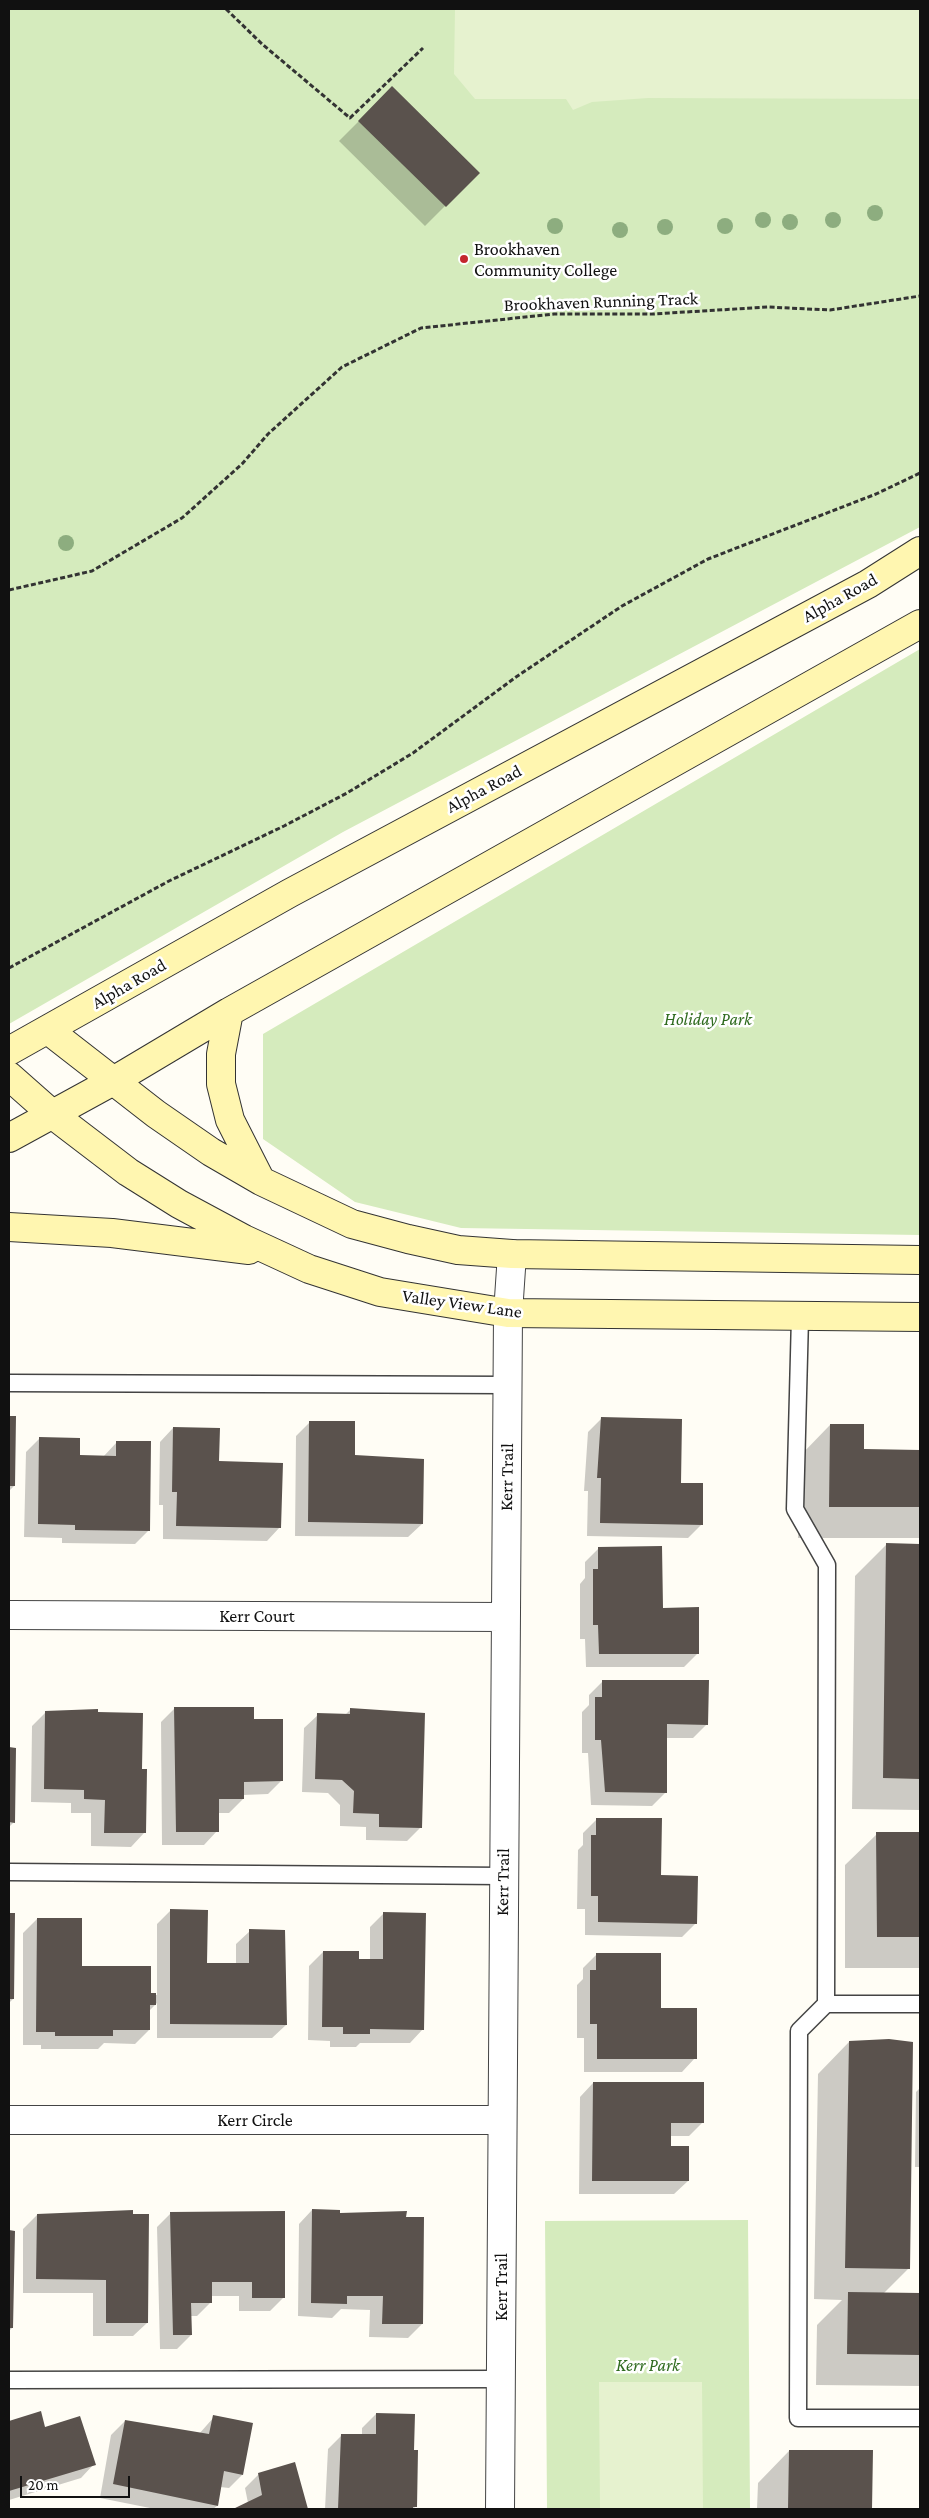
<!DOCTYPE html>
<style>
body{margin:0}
#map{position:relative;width:929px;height:2518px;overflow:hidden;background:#fffdf5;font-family:"Crimson Pro",serif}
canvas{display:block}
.frame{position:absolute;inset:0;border:10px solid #111;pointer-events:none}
.scale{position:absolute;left:20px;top:2476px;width:110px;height:22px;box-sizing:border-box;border:2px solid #111;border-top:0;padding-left:6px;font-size:15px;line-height:18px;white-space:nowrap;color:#111;-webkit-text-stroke:4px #fff;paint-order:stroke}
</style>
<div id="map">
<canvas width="929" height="2518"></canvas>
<div class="frame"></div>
<div class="scale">20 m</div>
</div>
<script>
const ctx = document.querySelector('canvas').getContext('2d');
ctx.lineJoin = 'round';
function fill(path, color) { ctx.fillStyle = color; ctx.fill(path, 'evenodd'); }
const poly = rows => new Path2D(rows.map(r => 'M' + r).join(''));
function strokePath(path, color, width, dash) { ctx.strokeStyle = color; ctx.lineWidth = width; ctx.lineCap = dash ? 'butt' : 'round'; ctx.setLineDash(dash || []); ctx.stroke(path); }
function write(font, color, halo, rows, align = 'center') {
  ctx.font = font + ' "Crimson Pro",serif'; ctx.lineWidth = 5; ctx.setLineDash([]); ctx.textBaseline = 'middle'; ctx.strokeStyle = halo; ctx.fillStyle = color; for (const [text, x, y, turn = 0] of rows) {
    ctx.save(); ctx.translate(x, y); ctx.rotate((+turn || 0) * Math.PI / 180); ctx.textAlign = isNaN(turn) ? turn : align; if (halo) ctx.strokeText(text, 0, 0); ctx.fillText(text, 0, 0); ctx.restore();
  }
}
fill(poly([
 [9,9,920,9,920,527,343,832,9,1024],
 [920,649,920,1235,461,1228,355,1202,263,1139,263,1034],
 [748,2220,750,2509,547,2509,545,2221]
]), '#d5ebbd');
fill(poly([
 [455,9,920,9,920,99,648,98,592,102,573,110,566,99,475,99,454,74],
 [599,2382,702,2382,703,2509,600,2509]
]), '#e6f2cf');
fill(poly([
 [392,88,478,173,425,226,339,141],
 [9,1417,15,1417,14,1486,9,1491],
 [601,1419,679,1484,702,1524,688,1538,587,1536,588,1491,584,1491,588,1432],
 [310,1422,422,1524,408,1537,295,1536,296,1436],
 [830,1425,863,1450,920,1451,920,1538,798,1538,799,1457],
 [173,1428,218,1463,280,1527,267,1541,163,1539,163,1505,159,1505,160,1442],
 [40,1438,79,1457,103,1457,117,1442,149,1530,135,1544,62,1543,62,1538,24,1537,26,1452],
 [887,1544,920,1545,919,1810,852,1809,855,1576],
 [599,1548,661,1609,698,1653,684,1667,586,1667,585,1639,580,1639,580,1584,585,1578,585,1562],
 [603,1681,707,1724,693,1738,666,1738,666,1792,652,1806,591,1805,588,1753,582,1753,582,1712,589,1705,589,1695],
 [175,1708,252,1721,281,1781,268,1794,243,1795,243,1799,229,1813,217,1813,217,1831,204,1845,162,1845,161,1722],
 [350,1710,421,1827,407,1841,366,1840,366,1827,340,1826,340,1805,328,1793,302,1792,304,1728,318,1715,345,1715],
 [45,1713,97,1713,140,1770,144,1833,131,1847,91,1846,91,1813,71,1813,71,1803,31,1802,32,1726],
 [9,1749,15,1749,14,1822,9,1827],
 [597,1819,659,1876,696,1923,682,1937,585,1935,585,1909,577,1909,578,1850,583,1845,583,1833],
 [877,1834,920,1834,920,1968,845,1968,845,1865],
 [171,1910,206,1964,236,1964,236,1944,250,1931,286,2025,272,2038,157,2038,157,2003,149,2011,149,2030,135,2044,104,2043,98,2049,41,2049,41,2045,23,2045,23,1933,37,1919,81,1968,150,1995,157,1995,157,1924],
 [384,1913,423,2029,410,2043,360,2043,356,2047,330,2047,330,2041,308,2040,309,1966,323,1952,358,1960,370,1960,370,1927],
 [9,1914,14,1914,13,1999,9,2003],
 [597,1954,659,2009,695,2058,682,2072,584,2072,584,2038,577,2038,577,1985,583,1979,583,1968],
 [849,2042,909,2268,884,2293,920,2294,920,2386,816,2385,817,2325,842,2300,814,2299,818,2074],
 [593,2083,703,2122,689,2136,670,2136,670,2147,688,2181,674,2194,579,2194,580,2097],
 [920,2088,920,2167,915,2167,916,2092],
 [312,2210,339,2215,405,2218,422,2324,408,2338,369,2337,370,2310,341,2309,332,2318,298,2316,299,2224],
 [132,2212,147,2323,133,2336,93,2336,93,2293,23,2293,23,2229,37,2215],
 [171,2213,284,2297,270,2311,239,2311,239,2296,210,2296,210,2303,197,2316,190,2316,191,2335,177,2349,160,2349,157,2227],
 [9,2232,13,2232,12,2328,9,2331],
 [40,2413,45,2429,94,2464,81,2478,9,2500,9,2422],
 [376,2414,413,2451,416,2506,413,2509,325,2509,328,2449,342,2435,362,2435,362,2428],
 [214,2417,242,2475,229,2488,220,2487,217,2506,213,2509,155,2509,100,2498,111,2435,125,2421,199,2434],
 [789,2451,871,2451,871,2509,757,2509,758,2483],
 [259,2474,307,2508,235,2509,248,2503,245,2488]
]), '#0003');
fill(poly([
 [392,86,480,173,446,207,358,121],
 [9,1416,16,1416,15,1486,9,1486],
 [601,1417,682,1419,681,1483,703,1483,703,1525,600,1523,601,1478,597,1478],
 [309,1421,355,1421,355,1455,424,1459,423,1524,308,1522],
 [830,1424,864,1424,864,1449,920,1450,920,1507,829,1507],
 [173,1427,220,1428,219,1461,283,1463,281,1528,176,1526,177,1492,172,1492],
 [39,1437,80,1438,80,1455,116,1456,116,1441,151,1441,150,1531,75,1530,75,1525,38,1524],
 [886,1543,920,1544,920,1779,883,1778],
 [662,1546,663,1608,699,1607,699,1654,599,1654,598,1625,593,1625,593,1569,598,1569,598,1547],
 [602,1680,709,1680,708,1725,667,1724,667,1793,605,1792,601,1740,595,1740,595,1697,602,1697],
 [174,1707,254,1707,254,1719,283,1719,283,1781,244,1782,244,1799,219,1799,219,1832,176,1832],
 [350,1708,425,1713,422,1828,379,1827,379,1814,353,1813,354,1791,342,1780,315,1779,317,1713,350,1714],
 [98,1709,98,1712,143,1713,142,1769,147,1769,146,1833,104,1833,105,1800,84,1799,84,1790,44,1789,45,1711],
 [9,1747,16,1748,15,1823,9,1822],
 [596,1818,662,1818,661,1875,698,1876,697,1924,598,1922,598,1896,591,1896,591,1835,596,1835],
 [876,1832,920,1832,920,1937,877,1937],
 [170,1909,208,1910,207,1963,249,1963,249,1929,285,1930,287,2025,170,2024],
 [383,1912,426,1913,424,2030,370,2029,370,2034,343,2034,343,2027,322,2027,323,1951,359,1951,359,1959,383,1959],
 [9,1913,15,1913,14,1999,9,1999],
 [37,1918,82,1918,82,1966,151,1966,151,1993,156,1993,156,2005,150,2005,150,2030,113,2030,113,2036,55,2036,55,2032,36,2032],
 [596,1953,661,1953,661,2008,697,2008,697,2059,597,2059,597,2024,590,2024,590,1970,596,1970],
 [889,2039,913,2042,910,2269,845,2268,849,2041],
 [593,2082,704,2082,704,2123,671,2123,671,2146,689,2146,689,2181,592,2181],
 [312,2209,340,2210,340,2213,407,2211,406,2217,424,2217,423,2324,382,2324,383,2296,347,2296,347,2304,311,2303],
 [133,2210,133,2214,149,2214,148,2323,106,2323,106,2280,36,2279,37,2214],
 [285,2211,285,2298,252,2298,252,2282,212,2282,212,2303,191,2303,192,2335,173,2335,170,2212],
 [9,2230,15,2231,13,2328,9,2328],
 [848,2292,920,2293,920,2355,847,2354],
 [41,2411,45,2427,80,2416,96,2465,9,2491,9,2421],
 [376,2413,415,2414,414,2450,418,2450,417,2507,413,2507,413,2509,338,2509,341,2434,376,2434],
 [213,2415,253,2423,243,2475,224,2471,218,2506,113,2484,125,2420,209,2434],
 [789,2450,873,2450,872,2509,788,2509],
 [295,2462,308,2509,233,2509,262,2495,258,2473]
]), '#5a524d');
const lane = poly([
 [800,1317,795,1509,827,1565,826,2004,799,2031,798,2418,920,2418],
 [9,1383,507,1385],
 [9,1872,503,1876],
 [826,2004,920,2004],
 [9,2380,501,2379]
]);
const street = poly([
 [9,1615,505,1617],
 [9,2120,501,2120],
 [500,2509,508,1313,512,1254]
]);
const secondary = poly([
 [229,1012,221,1054,221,1084,230,1120,261,1181],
 [48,1030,156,1114,211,1152,261,1181,352,1224,408,1239,458,1250,512,1254,920,1260],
 [9,1051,290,893,868,584,920,551],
 [9,1076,52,1114,128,1172,179,1204,244,1239,309,1269,380,1292,508,1313,920,1317],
 [9,1138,115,1080,229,1012,920,624],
 [9,1227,112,1233,249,1250]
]);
strokePath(lane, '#444', 19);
strokePath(street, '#444', 30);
strokePath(secondary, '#333', 30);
strokePath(poly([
 [226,9,262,44,350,118,423,48],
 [9,590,92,571,182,518,242,464,268,434,342,367,421,328,554,314,653,314,768,307,830,310,920,296],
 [9,968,169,881,284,826,347,793,413,753,516,677,622,606,708,559,876,494,920,473]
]), '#333', 3, [5, 2.5]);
strokePath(lane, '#fff', 16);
strokePath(street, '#fff', 28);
strokePath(secondary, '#fff6b0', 28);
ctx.fillStyle = '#8dad7f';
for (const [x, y] of [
 [875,213],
 [763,220],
 [833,220],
 [790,222],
 [555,226],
 [725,226],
 [665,227],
 [620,230],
 [66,543]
]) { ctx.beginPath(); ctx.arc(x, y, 8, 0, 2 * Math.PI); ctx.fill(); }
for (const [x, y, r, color] of [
 [464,259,5,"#c4262e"]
]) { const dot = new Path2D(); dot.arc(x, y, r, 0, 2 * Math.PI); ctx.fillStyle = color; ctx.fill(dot); strokePath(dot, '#fff', 2); }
write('18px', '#111', '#fff', [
 ["Brookhaven",474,249],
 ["Community College",474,270]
], 'left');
write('18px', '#111', '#fff', [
 ["Brookhaven Running Track",601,302,-2],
 ["Alpha Road",840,598,-29],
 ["Alpha Road",484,789,-28],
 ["Alpha Road",129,984,-30],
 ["Valley View Lane",462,1304,8],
 ["Kerr Trail",507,1477,-89],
 ["Kerr Court",257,1616],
 ["Kerr Trail",503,1882,-89],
 ["Kerr Circle",255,2120],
 ["Kerr Trail",501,2287,-90]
]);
write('italic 18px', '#2f6b1f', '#fff', [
 ["Holiday Park",708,1019],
 ["Kerr Park",648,2365]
]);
</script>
